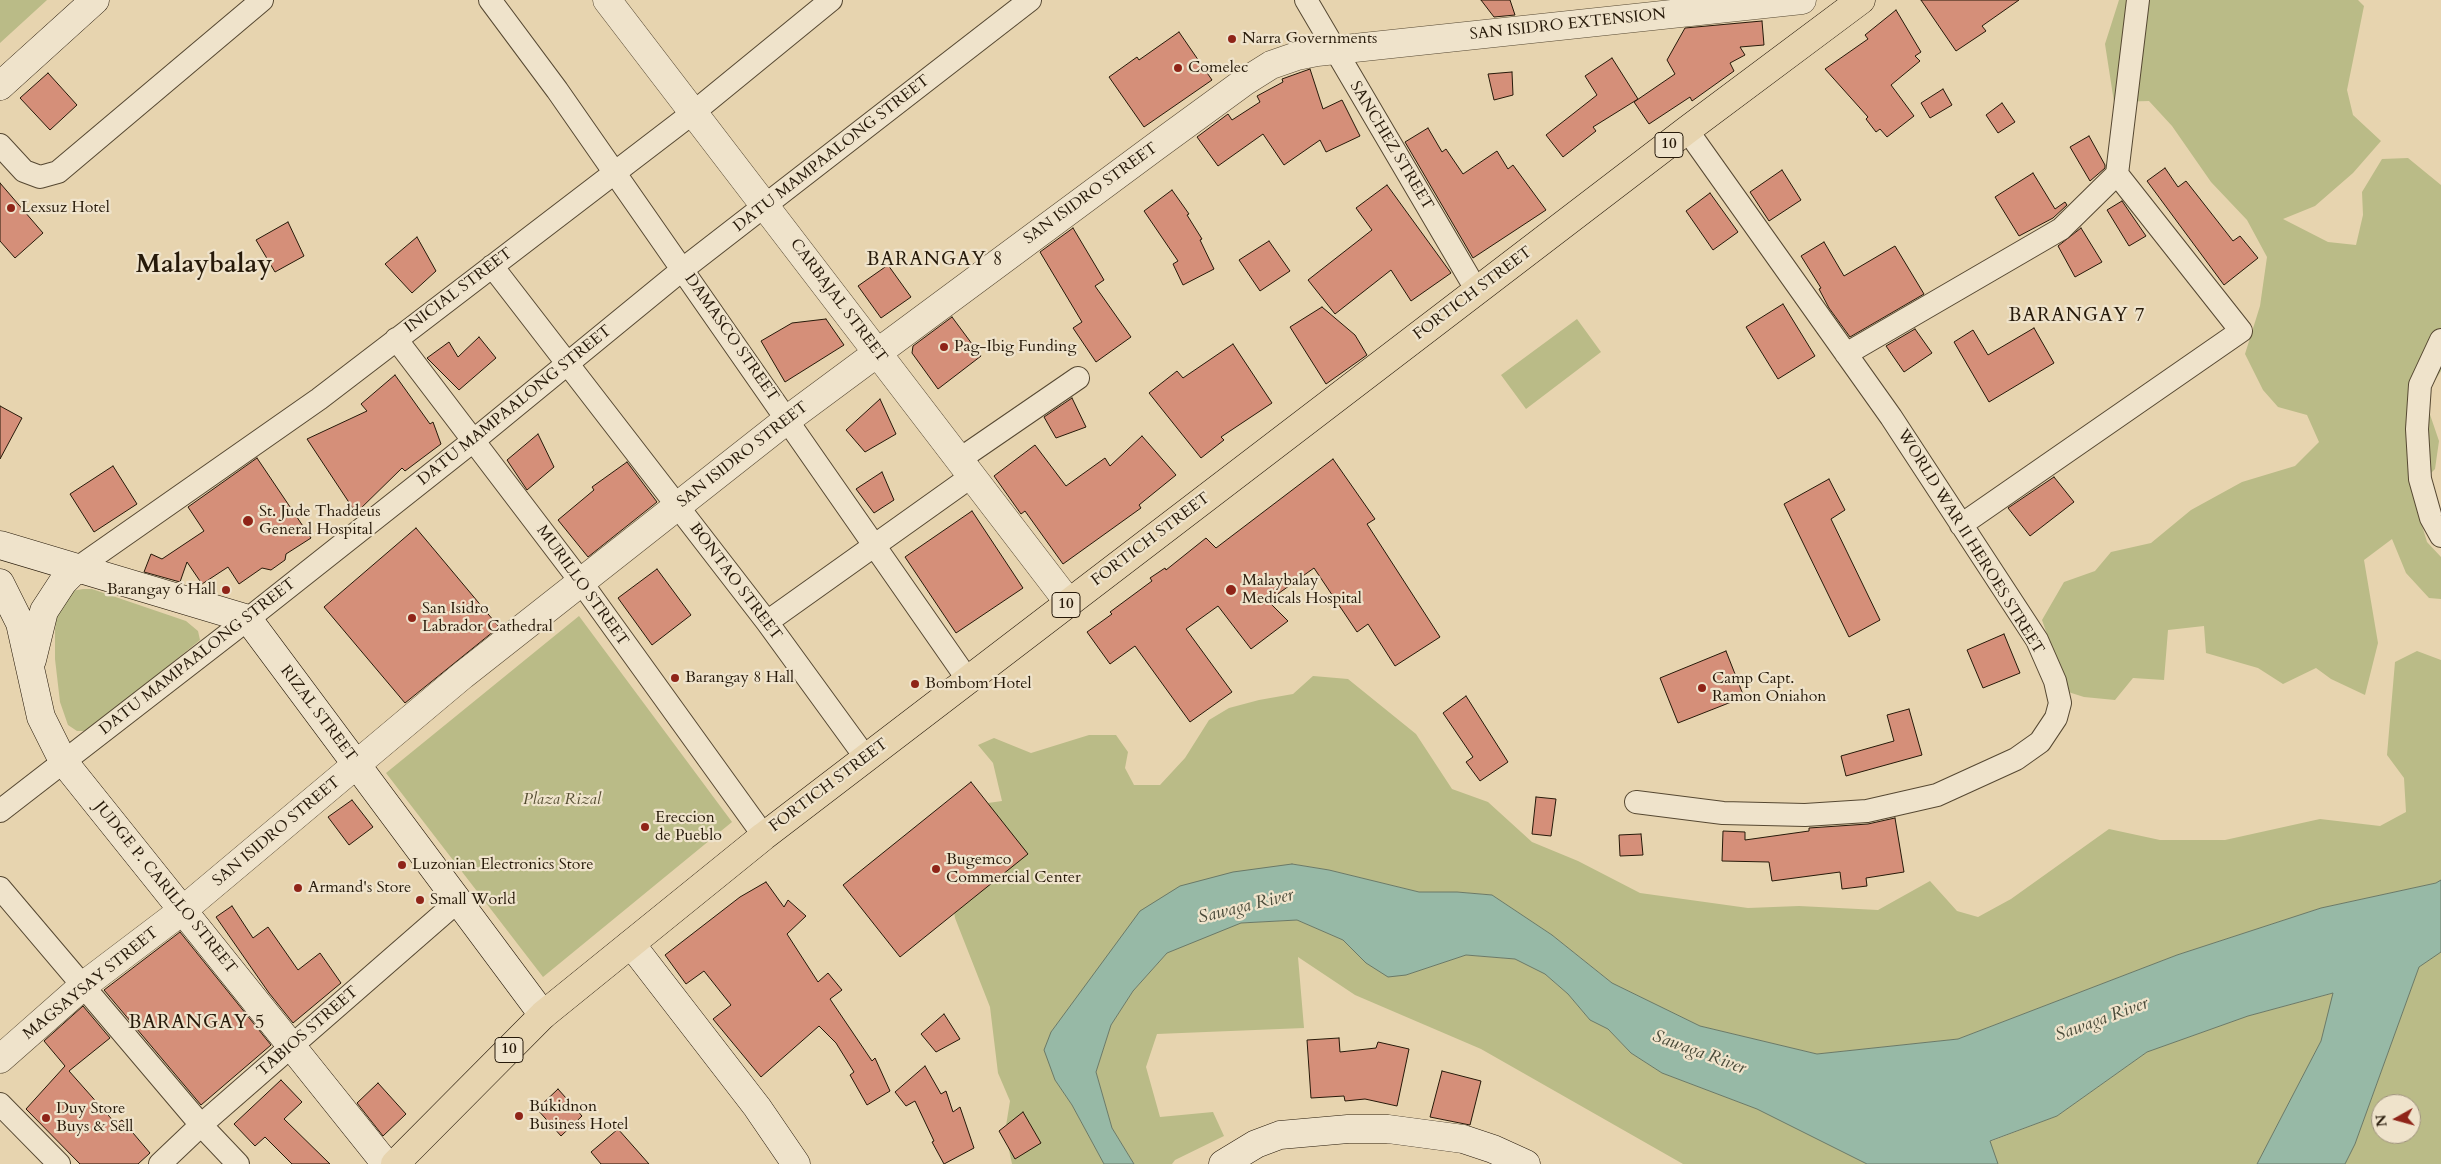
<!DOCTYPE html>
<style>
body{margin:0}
#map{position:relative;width:2441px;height:1164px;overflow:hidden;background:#e7d4af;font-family:Cardo,serif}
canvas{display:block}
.north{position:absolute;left:2371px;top:1094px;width:50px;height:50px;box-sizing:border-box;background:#efe3cb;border:1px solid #9f927d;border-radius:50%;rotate:263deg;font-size:14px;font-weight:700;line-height:20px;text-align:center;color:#261909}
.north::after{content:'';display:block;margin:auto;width:18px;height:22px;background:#8f2418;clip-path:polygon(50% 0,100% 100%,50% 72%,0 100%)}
</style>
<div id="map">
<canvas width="2441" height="1164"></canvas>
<div class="north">N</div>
</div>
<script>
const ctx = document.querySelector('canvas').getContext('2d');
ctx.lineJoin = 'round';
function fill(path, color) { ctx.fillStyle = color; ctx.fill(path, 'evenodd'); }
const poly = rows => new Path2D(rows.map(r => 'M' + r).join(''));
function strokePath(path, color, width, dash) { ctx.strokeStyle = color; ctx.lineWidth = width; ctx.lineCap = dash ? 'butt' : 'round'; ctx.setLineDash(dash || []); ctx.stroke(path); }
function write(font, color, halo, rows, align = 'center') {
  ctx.font = font + ' Cardo,serif'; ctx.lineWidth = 4.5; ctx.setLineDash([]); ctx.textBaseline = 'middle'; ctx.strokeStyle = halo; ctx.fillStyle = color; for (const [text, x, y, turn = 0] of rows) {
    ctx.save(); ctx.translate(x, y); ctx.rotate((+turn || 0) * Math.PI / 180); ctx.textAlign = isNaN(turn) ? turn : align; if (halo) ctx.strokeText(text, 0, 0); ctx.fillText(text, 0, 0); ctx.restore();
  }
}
fill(poly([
 [0,0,47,0,0,43],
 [2119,0,2358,0,2364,6,2347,90,2353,115,2381,141,2353,173,2315,206,2283,219,2328,242,2356,245,2363,215,2362,192,2382,159,2408,158,2441,185,2441,371,2424,397,2439,441,2435,469,2412,492,2427,542,2441,557,2441,599,2429,598,2406,573,2392,539,2364,560,2378,643,2365,695,2331,679,2316,668,2283,684,2258,668,2206,653,2204,626,2168,630,2164,680,2133,678,2115,700,2084,697,2062,690,2056,660,2042,620,2064,582,2095,571,2111,552,2151,543,2191,510,2242,482,2295,466,2319,442,2307,415,2278,407,2263,390,2245,354,2260,306,2267,257,2247,220,2211,182,2172,126,2149,101,2114,102,2105,44],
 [1577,319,1601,352,1526,409,1501,375],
 [83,589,92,589,186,621,198,631,200,640,97,724,84,731,77,731,68,725,60,702,55,659,55,630,57,613,72,591],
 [579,616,732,822,543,977,386,773],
 [2417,651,2441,660,2441,880,2436,883,2321,908,2177,955,1958,1039,1817,1054,1700,1026,1612,983,1552,935,1492,895,1457,892,1419,892,1329,870,1293,864,1076,999,1051,1032,1055,1080,1072,1105,1104,1164,1012,1164,1005,1132,1010,1101,998,1073,990,1007,955,918,951,894,981,804,1002,801,993,763,978,745,994,738,1031,753,1089,735,1116,735,1128,752,1125,768,1134,785,1160,785,1185,758,1209,720,1229,708,1259,700,1293,694,1313,676,1348,679,1416,734,1452,789,1488,802,1532,842,1578,861,1640,893,1748,908,1799,906,1878,910,1930,881,1957,911,1978,917,2011,899,2109,829,2160,840,2225,840,2320,819,2380,826,2406,812,2404,778,2387,755,2395,662],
 [1297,920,1343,940,1366,963,1406,975,1466,955,1515,959,1545,974,1568,994,1590,1020,1608,1029,1631,1053,1662,1073,1757,1109,1867,1164,1683,1164,1481,1049,1355,995,1298,957,1304,1028,1157,1034,1146,1067,1160,1117,1213,1112,1224,1136,1175,1160,1172,1164,1134,1164,1112,1128,1096,1072,1111,1025,1133,991,1167,953,1208,934,1241,923],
 [2441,952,2441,1164,2345,1164,2355,1144,2419,967],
 [2381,1104,2411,1104,2411,1134,2381,1134],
 [2334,993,2321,1041,2257,1164,1998,1164,1989,1142,2057,1116,2147,1052,2248,1016]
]), '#babb87');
const water = poly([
 [1292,864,1329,870,1419,892,1457,892,1492,895,1552,935,1612,983,1700,1026,1817,1054,1958,1039,2177,955,2321,908,2436,883,2441,880,2441,952,2419,967,2355,1144,2345,1164,2257,1164,2321,1041,2333,993,2248,1016,2147,1052,2057,1116,1990,1141,1998,1164,1867,1164,1757,1109,1662,1073,1631,1053,1608,1029,1590,1020,1568,994,1545,974,1515,959,1466,955,1406,975,1388,977,1366,963,1343,940,1297,920,1241,923,1167,953,1133,991,1111,1025,1096,1072,1112,1128,1134,1164,1104,1164,1072,1105,1055,1080,1044,1050,1051,1032,1140,911,1180,886,1233,872,1292,864]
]);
fill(water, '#97b9a6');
strokePath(water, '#6a7967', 1);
const building = poly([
 [1481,0,1510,0,1515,15,1494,17,1481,0],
 [1921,0,2019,0,1982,26,1986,31,1956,51,1921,0],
 [1896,10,1921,52,1915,56,1920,61,1891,85,1914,116,1887,137,1880,129,1876,132,1866,119,1868,117,1825,69,1868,39,1865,35,1896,10],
 [1762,21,1764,45,1740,47,1745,55,1730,63,1734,71,1692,101,1690,97,1649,124,1634,102,1675,74,1667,60,1685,28,1762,21],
 [1179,32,1212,80,1144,127,1109,77,1137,57,1139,60,1179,32],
 [1612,58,1638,99,1593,127,1596,131,1563,157,1546,135,1597,95,1585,76,1612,58],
 [1310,69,1323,109,1342,100,1360,136,1326,152,1320,140,1284,165,1263,134,1218,166,1197,137,1228,114,1232,120,1260,102,1257,96,1283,82,1282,79,1310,69],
 [1512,72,1513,95,1494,100,1488,74,1512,72],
 [48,73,77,105,50,130,20,98,48,73],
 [1943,89,1952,105,1930,118,1921,103,1943,89],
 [2002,103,2015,122,1998,133,1986,115,2002,103],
 [1428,128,1442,152,1446,149,1463,174,1497,151,1508,169,1513,165,1546,210,1473,258,1405,142,1428,128],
 [2089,136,2105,165,2105,168,2090,181,2070,147,2089,136],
 [2165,168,2178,187,2186,181,2233,241,2240,236,2258,258,2224,285,2147,181,2165,168],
 [1782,170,1801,200,1769,221,1750,192,1782,170],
 [2033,173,2055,209,2065,202,2067,205,2053,218,2019,236,1995,197,2033,173],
 [0,183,43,233,15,258,0,241,0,183],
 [1387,185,1451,273,1411,301,1391,270,1335,314,1308,280,1372,230,1356,208,1387,185],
 [1172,190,1189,214,1187,215,1202,239,1200,240,1214,269,1183,285,1173,264,1178,261,1144,211,1172,190],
 [1710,193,1738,232,1713,250,1686,211,1710,193],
 [2122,201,2146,236,2129,246,2107,210,2122,201],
 [288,222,304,256,275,272,256,240,288,222],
 [1073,228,1104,280,1095,286,1131,337,1096,362,1073,328,1082,322,1040,252,1073,228],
 [2081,228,2102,262,2075,277,2058,246,2081,228],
 [417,237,436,271,412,293,385,264,417,237],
 [1269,241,1290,271,1260,291,1239,260,1269,241],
 [1824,242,1844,276,1895,246,1924,294,1850,337,1829,308,1819,289,1821,288,1801,256,1824,242],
 [888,265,911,297,881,318,858,286,888,265],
 [1783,304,1815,356,1778,379,1746,327,1783,304],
 [1322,307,1355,335,1367,355,1326,384,1290,327,1322,307],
 [952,317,981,356,938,389,912,353,913,346,952,317],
 [826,319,844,345,785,382,761,341,792,323,826,319],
 [2034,328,2054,363,1989,402,1954,342,1973,330,1988,355,2034,328],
 [1915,329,1932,353,1904,372,1886,346,1915,329],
 [479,337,496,358,459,390,427,358,449,342,458,357,479,337],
 [1233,344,1272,403,1221,437,1224,440,1201,458,1149,393,1177,371,1183,378,1233,344],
 [395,375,430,424,433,422,441,444,405,471,402,468,356,513,307,439,367,411,361,404,395,375],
 [1072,398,1086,427,1056,438,1044,417,1072,398],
 [880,399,896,434,865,452,846,430,880,399],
 [0,406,22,418,0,459,0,406],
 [538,434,554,467,527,490,507,460,538,434],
 [1142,436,1176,475,1139,505,1141,508,1063,564,1025,511,1021,514,994,476,1035,445,1066,486,1105,458,1110,466,1142,436],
 [257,458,311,538,286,554,285,560,271,570,262,568,239,584,228,567,202,584,187,562,180,582,144,572,151,554,162,559,204,531,188,507,257,458],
 [1333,459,1375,519,1367,524,1440,637,1395,666,1368,624,1357,632,1314,568,1268,601,1288,621,1251,649,1218,606,1186,629,1232,692,1190,722,1135,646,1110,664,1087,632,1112,614,1110,612,1152,581,1150,578,1165,568,1166,570,1206,538,1216,548,1333,459],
 [627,462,657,502,588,557,558,520,594,490,592,487,627,462],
 [113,466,137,504,94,532,70,494,113,466],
 [882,472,894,500,874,513,856,489,882,472],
 [2054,477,2074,502,2030,536,2008,508,2054,477],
 [1829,479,1845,510,1831,519,1880,620,1849,637,1784,504,1829,479],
 [972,511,1023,588,956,633,905,557,972,511],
 [416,528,499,627,405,703,324,607,416,528],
 [657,569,691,615,652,645,618,598,657,569],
 [2004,634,2020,673,1983,688,1967,650,2004,634],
 [1726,651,1744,697,1678,723,1660,678,1726,651],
 [1466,696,1508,762,1480,781,1466,762,1473,757,1443,713,1466,696],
 [1909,709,1922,755,1846,776,1841,756,1894,741,1887,715,1909,709],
 [971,782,1028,854,900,957,843,885,971,782],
 [1536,797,1556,799,1551,836,1532,834,1536,797],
 [352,800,373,827,349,845,328,817,352,800],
 [1895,818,1904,872,1866,878,1867,886,1842,889,1840,872,1772,881,1769,862,1722,861,1723,831,1745,832,1745,840,1809,831,1809,828,1868,824,1895,818],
 [1641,834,1643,855,1620,856,1619,835,1641,834],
 [766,882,784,907,788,900,806,916,787,934,818,982,828,973,842,990,830,999,872,1061,875,1058,890,1091,867,1105,850,1075,854,1072,836,1043,819,1026,761,1077,713,1019,731,1005,704,971,686,984,665,955,740,897,766,882],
 [232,906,253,938,268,927,298,970,320,953,341,983,293,1023,269,993,216,917,232,906],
 [180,932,271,1045,201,1105,104,990,180,932],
 [83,1006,110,1038,69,1071,116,1124,122,1120,150,1153,138,1164,80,1164,26,1109,65,1066,44,1041,83,1006],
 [944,1014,960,1039,936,1052,921,1034,944,1014],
 [1339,1038,1340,1052,1376,1048,1378,1042,1409,1049,1397,1106,1365,1099,1345,1101,1344,1096,1311,1098,1307,1040,1339,1038],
 [925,1066,941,1094,946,1091,953,1112,960,1107,974,1148,944,1164,932,1142,934,1141,915,1101,906,1106,895,1092,925,1066],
 [1442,1071,1481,1081,1470,1125,1430,1117,1442,1071],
 [281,1080,302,1102,284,1119,330,1164,292,1164,265,1137,255,1146,234,1124,281,1080],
 [378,1083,406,1114,383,1136,357,1103,378,1083],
 [558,1089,582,1116,561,1136,537,1109,558,1089],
 [1023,1112,1041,1143,1015,1159,999,1131,1023,1112],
 [618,1129,649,1164,601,1164,591,1152,618,1129]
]);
fill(building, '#d58f79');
strokePath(building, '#261909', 1);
const minor = poly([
 [490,0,557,90,968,680],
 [1306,0,1477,291],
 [0,145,24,171,40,177,58,172,262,0],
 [492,266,767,622,866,758],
 [396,339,581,582,764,836],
 [2441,340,2420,385,2417,429,2420,479,2431,518,2441,536],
 [1846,354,2061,229,2117,174,2138,0],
 [960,459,1078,378],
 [1961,525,2241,331,2117,174],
 [76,569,319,399,694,112,831,0],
 [767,622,972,476],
 [1636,802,1723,813,1805,815,1867,811,1937,795,2016,759,2040,742,2056,718,2060,703,2055,681,2037,640,1891,417,1687,130],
 [0,811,248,619,473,441,683,269,1030,0],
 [0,888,201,1125,238,1164],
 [0,1104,59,1164],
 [160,1164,201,1125,458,901]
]);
const tertiary = poly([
 [607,0,1069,603],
 [0,1059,84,985,183,910,463,675,788,419,1155,147,1244,82,1271,65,1297,56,1317,52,1802,0]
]);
const secondary = poly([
 [0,86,95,0],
 [0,545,248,619,543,1015],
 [0,583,20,623,41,717,63,761,386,1164],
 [32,660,44,611,63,582,76,569],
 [631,944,757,1107,796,1164],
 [1223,1164,1256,1144,1280,1135,1348,1129,1388,1129,1463,1139,1493,1149,1526,1164]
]);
const trunk = poly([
 [395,1164,543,1015,764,836,1687,130,1861,0]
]);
strokePath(minor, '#564832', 24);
strokePath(tertiary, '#564832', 29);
strokePath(secondary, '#261909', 29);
strokePath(trunk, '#261909', 29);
strokePath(minor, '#efe3cb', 22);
strokePath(tertiary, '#efe3cb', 28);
strokePath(secondary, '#efe3cb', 28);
strokePath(trunk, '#e7d4af', 28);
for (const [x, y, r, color] of [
 [1232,39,5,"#8f2418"],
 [1178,68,5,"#8f2418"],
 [11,208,5,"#8f2418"],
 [944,347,5,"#8f2418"],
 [248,521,6,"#8f2418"],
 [226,590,5,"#8f2418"],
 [1231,590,6,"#8f2418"],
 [412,618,5,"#8f2418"],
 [675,678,5,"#8f2418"],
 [915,684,5,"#8f2418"],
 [1702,688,5,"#8f2418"],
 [645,827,5,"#8f2418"],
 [402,865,5,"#8f2418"],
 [936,869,5,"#8f2418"],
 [298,888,5,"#8f2418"],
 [420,900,5,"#8f2418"],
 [519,1116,5,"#8f2418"],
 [46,1118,5,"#8f2418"]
]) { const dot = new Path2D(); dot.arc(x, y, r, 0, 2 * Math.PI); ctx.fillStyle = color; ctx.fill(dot); strokePath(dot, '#efe3cb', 2); }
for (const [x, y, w] of [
 [1669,145,28],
 [1066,605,28],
 [509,1050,28]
]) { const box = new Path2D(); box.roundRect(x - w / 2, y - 12.5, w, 25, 4); ctx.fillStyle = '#efe3cb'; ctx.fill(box); strokePath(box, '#261909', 1); }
write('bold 15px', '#261909', null, [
 ["10",1669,145],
 ["10",1066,605],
 ["10",509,1050]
]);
write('16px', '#261909', '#efe3cb', [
 ["SAN ISIDRO EXTENSION",1568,25,-6],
 ["SANCHEZ STREET",1391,146,59],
 ["DATU MAMPAALONG STREET",832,154,-38],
 ["SAN ISIDRO STREET",1091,194,-36],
 ["INICIAL STREET",459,291,-37],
 ["FORTICH STREET",1473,294,-37],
 ["CARBAJAL STREET",838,301,53],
 ["DAMASCO STREET",731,338,55],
 ["DATU MAMPAALONG STREET",515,406,-39],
 ["SAN ISIDRO STREET",743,455,-38],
 ["FORTICH STREET",1151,540,-37],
 ["WORLD WAR II HEROES STREET",1970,542,58],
 ["BONTAO STREET",735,582,53],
 ["MURILLO STREET",582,586,54],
 ["DATU MAMPAALONG STREET",198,657,-38],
 ["RIZAL STREET",318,714,53],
 ["FORTICH STREET",829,786,-37],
 ["SAN ISIDRO STREET",277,832,-40],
 ["JUDGE P. CARILLO STREET",165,888,51],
 ["MAGSAYSAY STREET",91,984,-39],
 ["TABIOS STREET",308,1032,-41]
]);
write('16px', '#261909', '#efe3cb', [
 ["Narra Governments",1242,39],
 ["Comelec",1188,68],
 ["Lexsuz Hotel",21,208],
 ["Pag-Ibig Funding",954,347],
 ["St. Jude Thaddeus",259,512],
 ["General Hospital",259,530],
 ["Malaybalay",1242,581],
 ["Medicals Hospital",1242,599],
 ["Barangay 6 Hall",216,590,"right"],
 ["San Isidro",422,609],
 ["Labrador Cathedral",422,627],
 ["Barangay 8 Hall",685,678],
 ["Camp Capt.",1712,679],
 ["Ramon Oniahon",1712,697],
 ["Bombom Hotel",925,684],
 ["Ereccion",655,818],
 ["de Pueblo",655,836],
 ["Bugemco",946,860],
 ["Commercial Center",946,878],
 ["Luzonian Electronics Store",412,865],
 ["Armand's Store",308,888],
 ["Small World",430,900],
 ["Bukidnon",529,1107],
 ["Business Hotel",529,1125],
 ["Duy Store",56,1109],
 ["Buys & Sell",56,1127]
], 'left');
write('italic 16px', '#524a2f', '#efe3cb', [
 ["Plaza Rizal",562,800]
]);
write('italic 18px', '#484938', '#efe3cb', [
 ["Sawaga River",1246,907,-14],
 ["Sawaga River",2102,1020,-20],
 ["Sawaga River",1699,1053,20]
]);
ctx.letterSpacing = '1px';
write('19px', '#261909', '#efe3cb', [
 ["BARANGAY 8",935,261],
 ["BARANGAY 7",2077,317],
 ["BARANGAY 5",197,1024]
]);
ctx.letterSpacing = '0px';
write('bold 26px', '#261909', '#efe3cb', [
 ["Malaybalay",204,266]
]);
</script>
